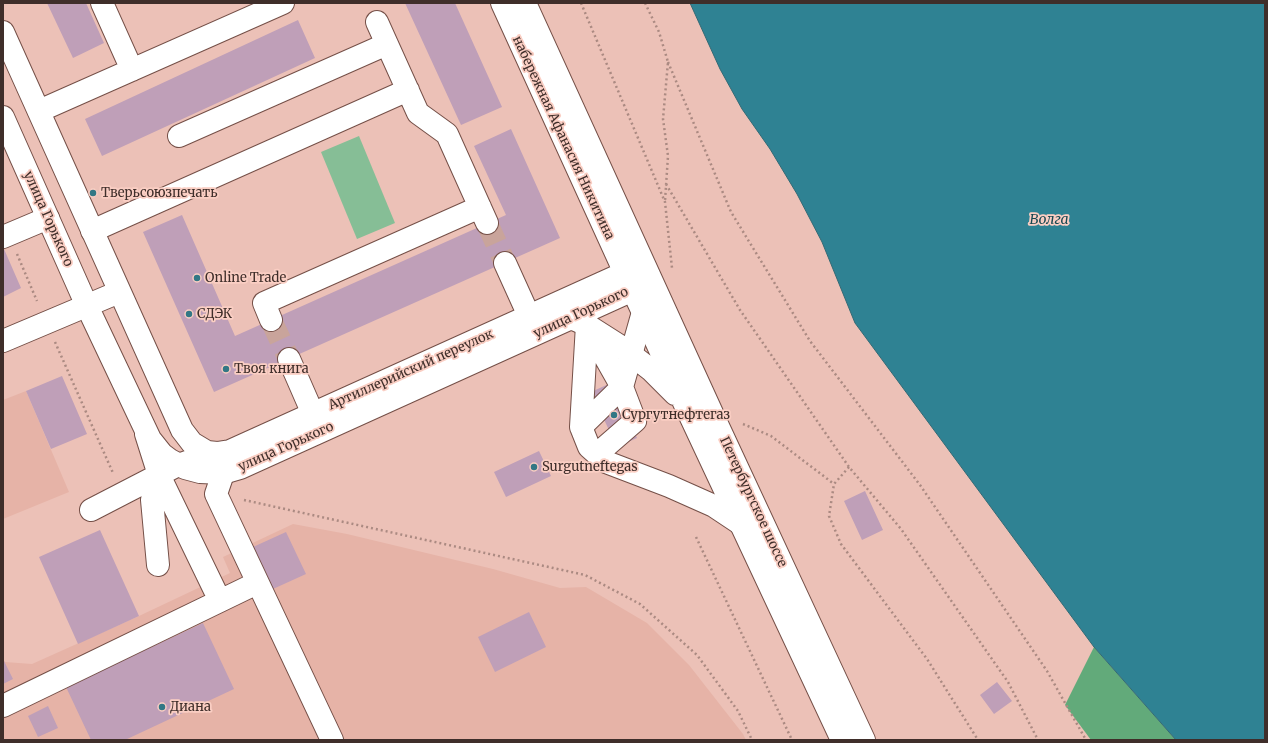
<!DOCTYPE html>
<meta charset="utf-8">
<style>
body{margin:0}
#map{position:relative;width:1268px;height:743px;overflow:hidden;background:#ecc1b7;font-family:Merriweather,serif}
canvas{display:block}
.frame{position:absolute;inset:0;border:4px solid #3f2e2a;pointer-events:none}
</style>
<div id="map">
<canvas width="1268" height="743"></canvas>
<div class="frame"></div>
</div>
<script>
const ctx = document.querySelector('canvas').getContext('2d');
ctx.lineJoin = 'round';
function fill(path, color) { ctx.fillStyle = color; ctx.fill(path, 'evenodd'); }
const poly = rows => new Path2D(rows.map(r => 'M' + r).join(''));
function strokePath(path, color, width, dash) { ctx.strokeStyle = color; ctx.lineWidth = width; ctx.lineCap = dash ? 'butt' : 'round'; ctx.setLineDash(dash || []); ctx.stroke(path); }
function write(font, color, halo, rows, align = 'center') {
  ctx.font = font + ' Merriweather,serif'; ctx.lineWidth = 3.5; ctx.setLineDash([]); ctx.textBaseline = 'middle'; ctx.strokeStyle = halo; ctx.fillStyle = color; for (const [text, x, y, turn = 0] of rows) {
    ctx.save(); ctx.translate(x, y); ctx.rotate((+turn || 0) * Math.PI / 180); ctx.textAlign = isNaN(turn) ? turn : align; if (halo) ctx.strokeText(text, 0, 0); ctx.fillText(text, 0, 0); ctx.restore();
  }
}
fill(poly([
 [26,391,69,492,3,519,3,400],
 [293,524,347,534,493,569,560,588,586,587,647,623,689,665,743,734,746,740,3,740,3,659,5,662,32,664,139,616,230,573,223,557]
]), '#e6b3a7');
fill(poly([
 [359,136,395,223,357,239,321,152]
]), '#86be96');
fill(poly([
 [1094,647,1176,740,1091,740,1065,705]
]), '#62aa7a');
const water = poly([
 [690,3,1265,3,1265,740,1176,740,1094,647,855,323,822,242,797,194,770,149,742,109,720,69,690,3]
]);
fill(water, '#2f8293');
strokePath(water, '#346974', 1);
fill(poly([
 [47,3,86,3,104,43,73,58],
 [405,3,455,3,502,107,461,125],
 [298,20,315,58,102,156,85,119],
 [511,129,560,238,214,392,143,232,182,215,235,336,506,215,474,146],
 [4,249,21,288,3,297,3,250],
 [62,376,87,434,51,449,26,391],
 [611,383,637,438,617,447,591,392],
 [539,451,551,476,506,497,494,472],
 [865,491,883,530,862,540,844,501],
 [100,530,139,616,78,644,39,557],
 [286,532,306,574,273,589,253,547],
 [529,612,546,647,495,672,478,637],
 [203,623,234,689,125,740,91,740,66,687],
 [3,659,13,679,3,684],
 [997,682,1012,701,994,714,980,695],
 [48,706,58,728,38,737,28,716]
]), '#bf9fb8');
strokePath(poly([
 [487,223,505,263],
 [271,320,289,359]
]), '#c9a49b', 22, [22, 11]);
const minor = poly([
 [102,3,132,70],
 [377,22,418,113,447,134,487,223],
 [39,111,283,3],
 [179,136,387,44],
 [92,231,408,90],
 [3,237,48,218],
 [505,263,529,316],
 [271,320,264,303,480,207],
 [587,325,581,427,589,447,606,462,669,486,714,506,741,524],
 [587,325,622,387,635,421,597,454],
 [3,341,119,292],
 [289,359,313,414],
 [581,427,622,387,643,312],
 [146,434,159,475,220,601],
 [229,456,216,494,332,740],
 [91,510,178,465,212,453],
 [158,565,152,500,159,475],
 [3,706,257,583]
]);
const major = poly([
 [502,3,686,407,842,740],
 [525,3,717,424,864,740],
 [3,32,182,430,192,443,207,452,217,453,230,451,644,264],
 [3,117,87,306,150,439,162,454,170,460,185,468,200,472,223,473,240,468,633,290,642,281,644,273,644,264],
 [571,318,587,325,620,346,651,370,675,394]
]);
strokePath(minor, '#744f47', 24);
strokePath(major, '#744f47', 24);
strokePath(poly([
 [581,3,665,202,672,268],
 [645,3,659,32,668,62,663,119,668,156,665,201],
 [668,62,731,212,810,341,920,485,1047,671,1086,740],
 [666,184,740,310,849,467,901,529,1008,682,1038,740],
 [17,254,37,301],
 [55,342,113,473],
 [743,424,771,436,834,484],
 [849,467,834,484,829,516,841,544,927,659,978,740],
 [244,500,585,575,640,604,697,655,738,711,752,740],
 [696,537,792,740]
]), '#ab8a82', 2.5, [2, 3]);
strokePath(minor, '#fff', 22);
strokePath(major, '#fff', 22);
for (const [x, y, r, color] of [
 [93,193,4,"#327785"],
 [197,278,4,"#327785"],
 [189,314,4,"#327785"],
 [226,369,4,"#327785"],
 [614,415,4,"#327785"],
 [534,467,4,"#327785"],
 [162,707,4,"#327785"]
]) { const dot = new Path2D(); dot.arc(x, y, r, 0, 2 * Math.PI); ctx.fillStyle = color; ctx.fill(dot); strokePath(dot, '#facec3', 1.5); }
write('13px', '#3f2e2a', '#facec3', [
 ["набережная Афанасия Никитина",563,138,65],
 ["улица Горького",48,219,66],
 ["улица Горького",581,313,-25],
 ["Артиллерийский переулок",411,370,-24],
 ["улица Горького",286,447,-24],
 ["Петербургское шоссе",753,502,65]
]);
write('13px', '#3f2e2a', '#facec3', [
 ["Тверьсоюзпечать",101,193],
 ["Online Trade",205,278],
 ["СДЭК",197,314],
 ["Твоя книга",234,369],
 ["Сургутнефтегаз",622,415],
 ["Surgutneftegas",542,467],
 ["Диана",170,707]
], 'left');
write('italic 14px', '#174751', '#facec3', [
 ["Волга",1049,220]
]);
</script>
